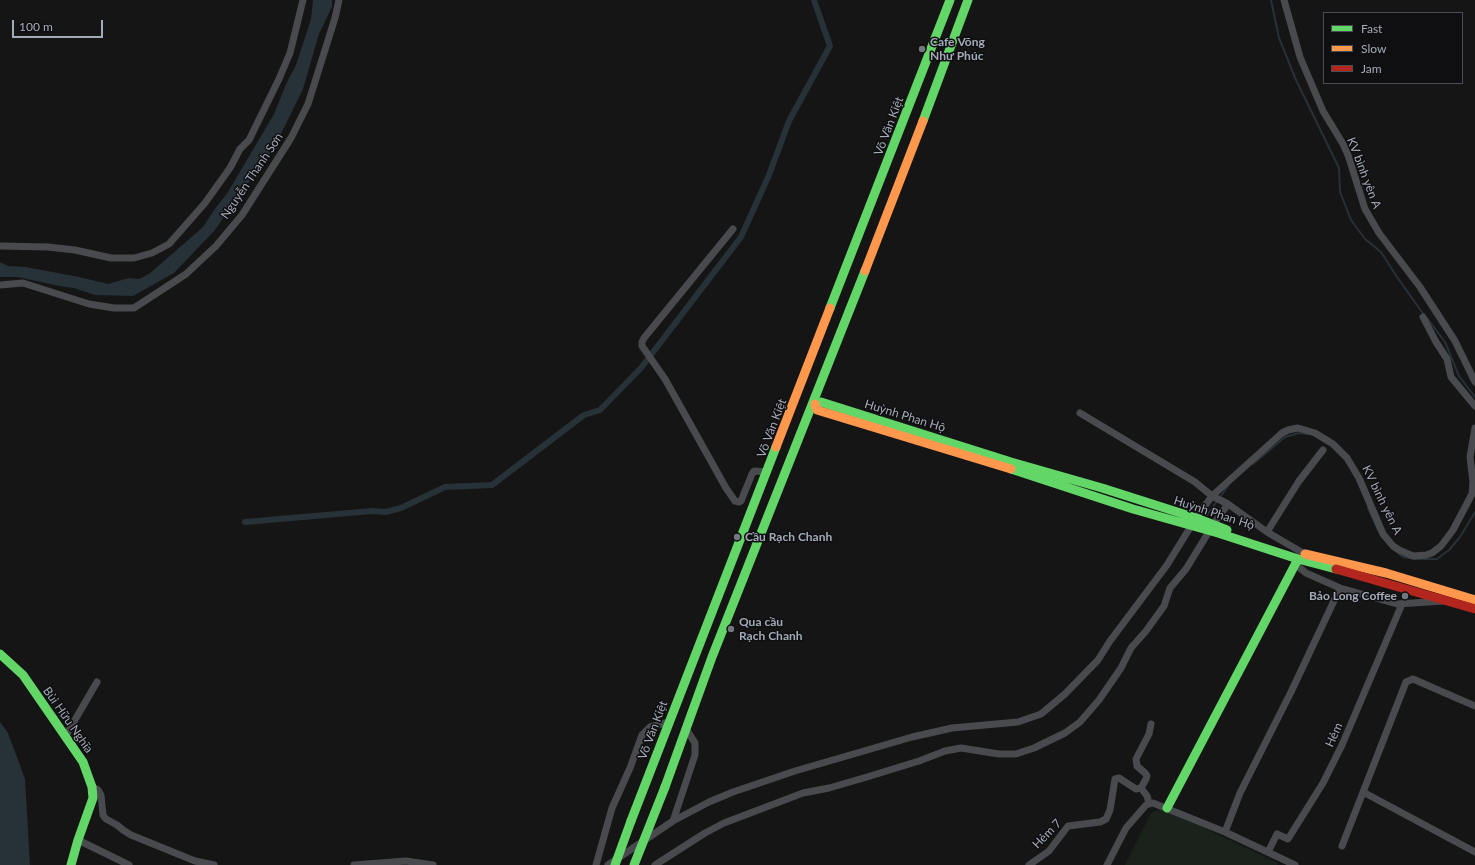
<!DOCTYPE html>
<meta charset="utf-8">
<style>
body{margin:0}
#map{position:relative;width:1475px;height:865px;overflow:hidden;background:#151515;font-family:Lato,sans-serif}
canvas{display:block}
.legend{position:absolute;left:1323px;top:12px;width:140px;height:72px;box-sizing:border-box;background:#0f0f11;border:1px solid #4b4d54;margin:0;padding:5px 7px;list-style:none;font-size:12px;color:#a4abb8}
.legend li{display:flex;align-items:center;gap:8px;height:20px}
.legend b{width:20px;border:1px solid #4b4d54}
.scale{position:absolute;left:12px;top:20px;width:91px;height:18px;box-sizing:border-box;border:2px solid #a4abb8;border-top:0;padding-left:5px;font-size:12px;line-height:14px;white-space:nowrap;color:#a4abb8;-webkit-text-stroke:3px #0f0f11;paint-order:stroke}
</style>
<div id="map">
<canvas width="1475" height="865"></canvas>
<ul class="legend">
<li><b style="height:5px;background:#63d668"></b>Fast</li>
<li><b style="height:5px;background:#ff974d"></b>Slow</li>
<li><b style="height:5px;background:#b3261e"></b>Jam</li>
</ul>
<div class="scale">100 m</div>
</div>
<script>
const ctx = document.querySelector('canvas').getContext('2d');
ctx.lineJoin = 'round';
function fill(path, color) { ctx.fillStyle = color; ctx.fill(path, 'evenodd'); }
const poly = rows => new Path2D(rows.map(r => 'M' + r).join(''));
function strokePath(path, color, width, dash) { ctx.strokeStyle = color; ctx.lineWidth = width; ctx.lineCap = dash ? 'butt' : 'round'; ctx.setLineDash(dash || []); ctx.stroke(path); }
function write(font, color, halo, rows, align = 'center') {
  ctx.font = font + ' Lato,sans-serif'; ctx.lineWidth = 3; ctx.setLineDash([]); ctx.textBaseline = 'middle'; ctx.strokeStyle = halo; ctx.fillStyle = color; for (const [text, x, y, turn = 0] of rows) {
    ctx.save(); ctx.translate(x, y); ctx.rotate((+turn || 0) * Math.PI / 180); ctx.textAlign = isNaN(turn) ? turn : align; if (halo) ctx.strokeText(text, 0, 0); ctx.fillText(text, 0, 0); ctx.restore();
  }
}
fill(poly([
 [1163,808,1278,863,1277,865,1125,865,1151,813]
]), '#1a221b');
fill(poly([
 [313,0,332,0,332,7,319,34,303,89,278,140,268,158,241,192,215,230,174,273,133,296,95,295,74,288,59,286,18,277,0,277,0,262,8,266,26,267,79,277,108,284,129,278,139,279,149,274,203,227,214,210,228,192,274,114,287,82,296,65,311,19],
 [0,722,8,733,25,779,30,865,0,865]
]), '#273138');
strokePath(poly([
 [1271,0,1279,38,1296,80,1339,168,1340,192,1351,220,1365,239,1381,252,1397,277,1424,315],
 [1427,318,1445,342,1459,376,1475,397],
 [1253,464,1285,437,1299,433,1308,434],
 [1368,508,1378,530],
 [1207,515,1228,486],
 [1399,554,1403,557,1410,558],
 [1414,559,1437,559,1449,550,1460,537,1475,512]
]), '#273138', 2);
strokePath(poly([
 [245,522,372,511,386,512,401,508,445,487,492,485,584,415,600,410,641,368,741,237,769,175,789,121,830,46,814,0]
]), '#273138', 6);
strokePath(poly([
 [1284,0,1300,57,1323,111,1343,144,1348,155,1365,209,1379,233,1420,287,1455,341,1475,382],
 [733,229,644,338,642,342,642,346,665,379,726,488,735,501,739,502,741,501,752,474,754,471,767,472],
 [0,246,48,247,75,250,111,258,134,258,152,253,169,244,205,203,230,168,240,149,249,140,279,79,290,53,303,0],
 [0,285,23,283,89,304,114,308,134,308,186,274,216,246,242,215,291,138,308,104,335,18,339,0],
 [1423,317,1436,342,1447,359,1451,377,1475,406],
 [1080,413,1195,482,1212,496,1228,504],
 [1267,532,1299,481,1323,450],
 [1295,564,1306,573,1340,588,1397,604,1444,601],
 [65,737,97,682],
 [92,787,98,790,101,795,103,815,106,819,117,825,123,830,131,835,195,861,214,865],
 [1141,788,1147,796,1149,803],
 [1363,792,1475,852],
 [673,821,695,755,695,743,686,729],
 [1225,832,1240,793,1291,692,1340,588],
 [78,840,129,865],
 [1342,846,1406,682,1413,679,1475,706],
 [1268,852,1277,834,1288,839,1323,783,1342,745,1402,604],
 [354,865,406,861,433,865],
 [596,865,612,808,630,768,642,735,650,727,669,722],
 [608,865,673,821,709,802,733,792,795,771,912,737,952,728,1018,722,1041,714,1065,694,1098,660,1110,641,1167,565,1196,518,1212,496,1282,433,1288,430,1298,428,1315,433,1333,444,1347,458,1359,478,1383,534,1393,546,1399,550,1413,556,1426,555,1432,553,1441,546,1453,530,1472,494,1473,482,1470,457,1475,428],
 [655,865,705,833,724,823,803,793,829,788,867,777,919,761,945,751,961,748,999,754,1016,754,1034,748,1065,733,1080,722,1099,700,1121,668,1131,648,1146,631,1164,606,1170,588,1186,569,1213,525,1228,504,1267,532,1303,553,1299,557],
 [1029,865,1049,851,1068,826,1100,822,1106,819,1110,810,1115,779,1119,778,1136,789,1141,788,1146,779,1147,776,1145,773,1137,766,1136,759,1149,734,1151,724],
 [1107,865,1126,828,1146,805,1153,803,1225,832,1295,865]
]), '#484a4e', 7);
strokePath(poly([
 [923,121,968,0],
 [830,308,950,0],
 [815,404,821,402,1011,462,1102,488,1196,518,1227,530],
 [1011,469,1133,509,1218,533,1298,559,1336,569],
 [0,654,23,675,83,762,92,787,93,798,78,840,71,865],
 [665,787,712,657,865,271],
 [1167,808,1298,559],
 [631,821,776,447]
]), '#63d668', 9);
strokePath(poly([
 [865,271,923,121],
 [815,404,817,410,1011,469],
 [776,447,830,308],
 [1305,554,1386,573,1475,600]
]), '#ff974d', 9);
strokePath(poly([
 [1336,569,1475,609]
]), '#b3261e', 9);
strokePath(poly([
 [615,865,631,821],
 [634,865,665,787]
]), '#63d668', 9);
for (const [x, y, r, color] of [
 [922,49,4,"#72767f"],
 [737,537,4,"#72767f"],
 [1405,596,4,"#72767f"],
 [731,629,4,"#72767f"]
]) { const dot = new Path2D(); dot.arc(x, y, r, 0, 2 * Math.PI); ctx.fillStyle = color; ctx.fill(dot); strokePath(dot, '#0f0f11', 1.5); }
write('bold 12px', '#a4abb8', '#0f0f11', [
 ["Cafe Võng",930,42],
 ["Như Phúc",930,56],
 ["Cầu Rạch Chanh",745,537],
 ["Bảo Long Coffee",1397,596,"right"],
 ["Qua cầu",739,622],
 ["Rạch Chanh",739,636]
], 'left');
write('12px', '#a4abb8', '#0f0f11', [
 ["Võ Văn Kiệt",889,126,-69],
 ["KV bình yên A",1364,173,69],
 ["Nguyễn Thanh Sơn",252,176,-56],
 ["Huỳnh Phan Hộ",905,416,17],
 ["Võ Văn Kiệt",772,428,-69],
 ["KV bình yên A",1382,500,64],
 ["Huỳnh Phan Hộ",1214,513,18],
 ["Bùi Hữu Nghĩa",68,720,55],
 ["Võ Văn Kiệt",653,730,-69],
 ["Hẻm",1334,735,-66],
 ["Hẻm 7",1047,834,-46]
]);
</script>
